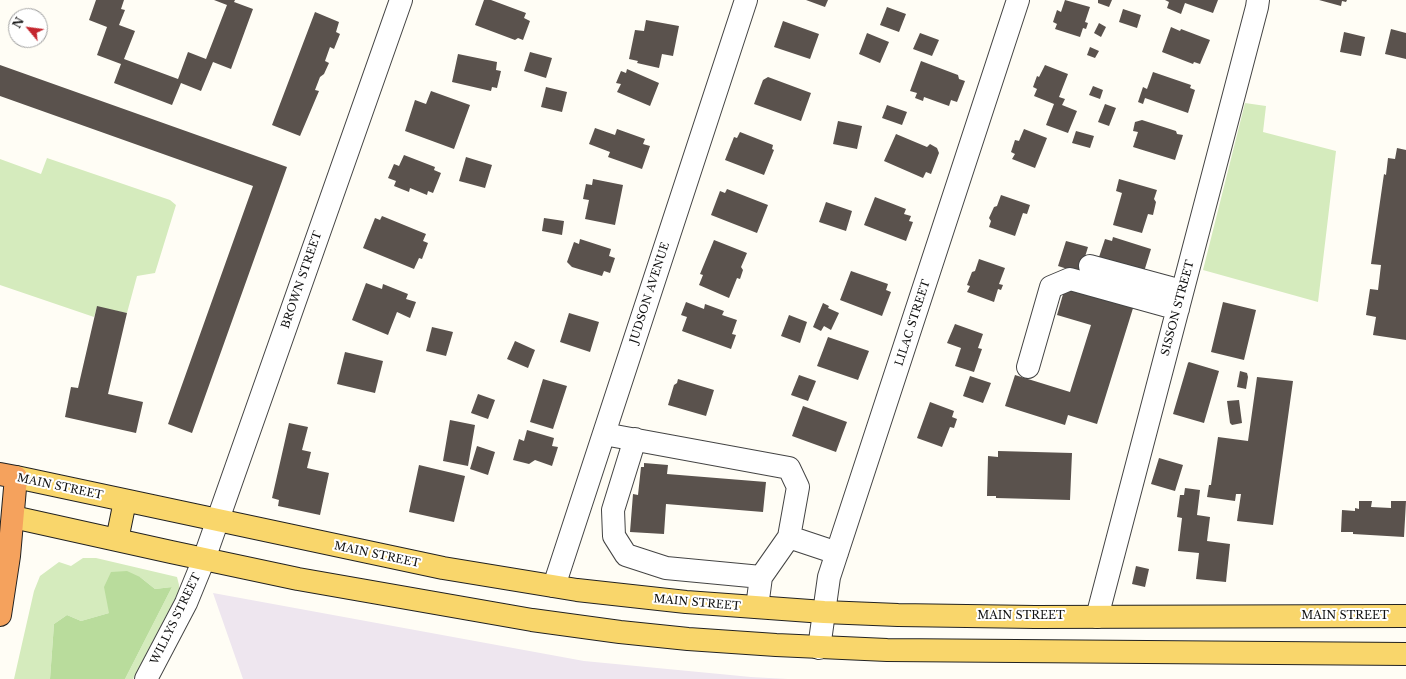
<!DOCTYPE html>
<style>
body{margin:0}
#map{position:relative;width:1406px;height:679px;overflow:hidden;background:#fffdf5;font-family:"Libre Baskerville",serif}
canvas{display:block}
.north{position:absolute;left:8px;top:8px;width:40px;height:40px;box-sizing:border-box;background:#fff;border:1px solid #a0a0a0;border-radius:50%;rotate:299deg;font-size:11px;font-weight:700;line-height:16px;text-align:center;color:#111}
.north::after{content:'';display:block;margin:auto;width:14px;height:18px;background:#c4262e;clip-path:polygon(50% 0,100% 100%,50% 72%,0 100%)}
</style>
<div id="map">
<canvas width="1406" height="679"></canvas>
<div class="north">N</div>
</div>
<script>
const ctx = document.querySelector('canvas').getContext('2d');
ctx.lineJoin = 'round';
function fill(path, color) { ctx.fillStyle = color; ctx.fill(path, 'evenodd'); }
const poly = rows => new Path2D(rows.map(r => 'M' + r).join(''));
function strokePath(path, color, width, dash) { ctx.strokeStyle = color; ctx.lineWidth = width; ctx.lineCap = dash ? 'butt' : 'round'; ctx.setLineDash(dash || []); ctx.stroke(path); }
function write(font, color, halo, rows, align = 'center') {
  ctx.font = font + ' "Libre Baskerville",serif'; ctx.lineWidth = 4; ctx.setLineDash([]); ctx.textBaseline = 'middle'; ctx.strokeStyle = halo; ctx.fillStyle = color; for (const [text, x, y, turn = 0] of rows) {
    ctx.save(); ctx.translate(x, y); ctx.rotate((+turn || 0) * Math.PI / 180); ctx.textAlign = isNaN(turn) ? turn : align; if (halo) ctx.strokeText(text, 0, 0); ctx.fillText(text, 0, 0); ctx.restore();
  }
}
fill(poly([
 [213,593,584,661,751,677,788,679,243,679]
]), '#eee6ef');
fill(poly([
 [1245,103,1266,106,1263,132,1336,151,1318,302,1203,270],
 [47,158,170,200,176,205,155,273,137,276,127,313,97,307,94,317,0,285,0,159,41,174],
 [83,558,96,558,177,577,179,585,179,591,133,679,125,679,172,587,155,589,140,577,109,613,81,621,67,615,54,624,50,679,14,679,34,591,40,576,59,562,71,566]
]), '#d5ebbd');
fill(poly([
 [127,571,140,577,155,589,172,587,125,679,50,679,54,624,67,615,81,621,109,613,104,587,111,572]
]), '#b9dc9c');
fill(poly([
 [96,0,124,0,121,9,125,10,119,25,135,31,124,59,178,79,188,52,206,59,227,5,214,0,235,0,234,2,253,9,231,69,213,62,201,91,181,83,172,105,114,83,121,64,97,55,107,27,89,20],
 [484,0,491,0,526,13,524,18,530,21,523,40,518,38,515,40,475,25],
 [806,0,828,0,825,7],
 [1065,0,1090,7,1085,22,1088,23,1086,29,1083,28,1080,37,1055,29,1057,24,1053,22,1057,10,1061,12],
 [1098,0,1112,0,1109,7,1098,3],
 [1165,0,1218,0,1213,13,1185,3,1181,14,1167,8,1169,2],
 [1319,0,1347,0,1346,2,1342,1,1341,6],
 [887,7,906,14,899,32,880,25],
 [1123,9,1141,15,1137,28,1119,22],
 [315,12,339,22,336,32,340,34,334,49,330,47,325,61,329,63,324,74,320,77,315,90,319,91,300,136,272,125],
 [646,20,679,26,673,56,662,54,659,68,637,63,638,61,629,59,635,30,644,31],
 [783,21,819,34,810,59,774,47],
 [1099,23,1106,27,1101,37,1094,33],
 [1171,27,1180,31,1181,29,1210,40,1200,64,1194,62,1193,64,1162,52],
 [1391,29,1406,33,1406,59,1385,54],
 [1344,32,1365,37,1361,56,1340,52],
 [867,33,889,42,880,63,859,54],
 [920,33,939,40,932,56,913,49],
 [1090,47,1099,51,1095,58,1087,55],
 [530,52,552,58,546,78,524,71],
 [458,54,497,62,496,70,501,71,497,88,492,87,491,91,452,82],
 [921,61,958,75,959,79,965,81,957,102,951,100,949,106,924,97,923,101,915,98,917,93,910,91],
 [0,65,287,167,192,433,168,424,253,186,0,96],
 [1045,65,1068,74,1059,97,1065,99,1062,105,1077,111,1068,133,1046,125,1054,104,1034,96,1037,89,1033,87,1037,76,1039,77],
 [627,69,659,83,650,106,617,92,621,84,616,83,621,71,626,73],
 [1153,72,1191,85,1190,88,1195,90,1188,113,1145,98,1143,104,1138,102,1143,87,1147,89],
 [768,77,811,93,801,121,754,104,763,80],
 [1093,86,1103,90,1100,99,1089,95],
 [546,87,567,92,562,112,541,107],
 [431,91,470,105,454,149,405,131,415,100,426,104],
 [1105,104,1116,108,1109,126,1098,122],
 [887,105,907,112,902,125,882,118],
 [1142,120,1176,131,1177,134,1183,135,1175,160,1133,147,1138,132,1133,131,1135,122],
 [838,121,862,126,857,149,833,144],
 [595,128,615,135,617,129,645,139,643,144,650,146,642,169,608,157,610,152,589,144],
 [1024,129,1047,138,1035,168,1012,159,1015,154,1011,152,1015,140,1019,141],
 [1076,131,1094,136,1090,148,1072,143],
 [740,132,773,145,772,149,774,150,764,175,725,160,734,137,737,138],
 [896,134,927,147,930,144,937,148,939,153,931,174,926,172,923,178,884,161],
 [1397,148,1406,150,1406,340,1373,335,1376,317,1366,315,1370,289,1378,290,1381,265,1371,264,1384,174,1386,175,1388,158,1395,159],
 [404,155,435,167,434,170,441,173,433,193,428,191,427,195,410,188,409,192,394,186,396,181,388,178,394,164,399,166],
 [466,157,492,165,485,188,459,181],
 [593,179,623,185,615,225,585,219,589,200,583,199,586,184,592,185],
 [1119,179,1157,190,1154,199,1156,202,1153,215,1148,214,1142,233,1113,225,1122,193,1116,191],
 [727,189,768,205,757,233,711,215,720,191,725,193],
 [1001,195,1030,205,1027,214,1023,213,1015,236,989,227,991,221,989,218,994,207,997,206],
 [875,197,906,209,904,214,911,216,909,221,913,222,906,241,864,225],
 [826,202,852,211,846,231,819,222],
 [382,216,426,234,423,241,428,243,422,259,419,258,414,269,363,248,375,218,380,220],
 [544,218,564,221,562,235,542,231],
 [1113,237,1151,249,1143,275,1099,257,1105,239,1112,241],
 [580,239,611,249,609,256,615,258,610,273,604,271,602,276,572,267,567,262,574,242,579,244],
 [714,240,747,253,741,267,743,270,740,279,737,278,729,298,699,285,703,275,700,274],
 [1066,241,1088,247,1080,273,1058,266],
 [979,259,1005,268,999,284,1003,285,1001,290,998,289,994,302,967,292,970,286,967,285,972,272,975,271],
 [851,271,888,284,886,290,891,292,882,316,840,300],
 [366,283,382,289,383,284,408,294,406,299,416,302,410,318,397,312,388,335,352,320],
 [1066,284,1134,305,1097,424,1068,415,1065,425,1005,406,1015,375,1070,392,1091,325,1057,315],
 [686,302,704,309,705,304,724,311,722,315,737,320,732,334,736,335,731,349,682,331,687,317,681,315],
 [1223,302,1256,310,1244,360,1211,352],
 [823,303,829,306,828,308,839,313,831,330,824,326,821,331,813,327],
 [97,306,127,313,108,394,143,402,136,433,65,417,71,387,78,388],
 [569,313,599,322,590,352,560,342],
 [789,315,807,322,800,343,781,336],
 [955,324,983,334,978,348,982,349,974,372,955,366,961,348,947,343],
 [432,327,453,332,446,356,426,351],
 [828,337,869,351,858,380,817,366],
 [515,341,535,350,528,368,507,359],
 [345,352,383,361,375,393,337,384],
 [1189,362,1219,371,1204,423,1173,414,1188,363],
 [1240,371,1247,373,1248,377,1246,389,1237,387],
 [799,375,816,381,808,401,791,395],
 [970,376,991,383,983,403,963,396],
 [1257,377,1293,381,1273,525,1237,521,1241,494,1236,494,1235,501,1207,497,1209,485,1211,485,1218,437,1248,441],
 [543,379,567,386,553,429,530,422],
 [678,379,714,390,706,416,668,405,674,385,677,383],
 [478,394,495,400,488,419,471,413],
 [1239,400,1242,423,1232,425,1230,423,1227,401],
 [930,402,954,411,952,417,957,419,954,428,950,427,942,447,917,438],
 [803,406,847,422,836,452,792,436],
 [450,420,475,425,468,466,443,461],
 [289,423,308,427,302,450,311,452,307,468,329,473,320,515,278,506,279,500,272,498],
 [527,430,554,438,552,446,558,447,552,466,535,460,529,464,513,460,519,439,524,441],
 [477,446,495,452,488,475,470,469],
 [998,451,1072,453,1070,500,996,498,996,496,987,496,988,456,998,457],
 [1159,458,1183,465,1175,491,1151,484],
 [644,463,668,465,667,474,766,482,763,512,666,504,664,534,630,532,633,494,638,495,641,467,644,467],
 [419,465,465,476,454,522,409,512],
 [1185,488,1200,490,1197,515,1210,517,1207,541,1230,544,1226,582,1196,579,1199,553,1178,551,1182,518,1177,517,1180,495,1184,495],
 [1359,501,1372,501,1371,507,1391,508,1391,501,1406,501,1404,537,1353,534,1353,532,1341,532,1342,510,1355,511,1355,508,1359,509],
 [1136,566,1149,569,1145,587,1132,584]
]), '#5a524d');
const minor = poly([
 [1090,266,1182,291],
 [1028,367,1051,287,1070,279,1178,309],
 [604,434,789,468,798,487,789,537],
 [635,439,613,510,614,536,626,555,666,568,761,577],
 [554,586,746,0],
 [757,607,761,577,789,537,837,553],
 [1097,617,1257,7,1258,0],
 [819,648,829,577,1018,0],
 [146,679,186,603,204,559,401,0]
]);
const major = poly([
 [16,477,443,568,577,590,686,602,824,612,898,615,1035,617,1406,616],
 [13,517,171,552,298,579,532,620,620,632,688,639,776,645,887,650,1406,654],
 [117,540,125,501]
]);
const highway = poly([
 [0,474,16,477,9,556,0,615]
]);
strokePath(minor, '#444', 24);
strokePath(major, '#222', 24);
strokePath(highway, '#222', 24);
strokePath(minor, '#fff', 22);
strokePath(major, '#f9d66b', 22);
strokePath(highway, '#f5a25d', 22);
write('11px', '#111', '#fff', [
 ["BROWN STREET",302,280,-71],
 ["JUDSON AVENUE",650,293,-72],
 ["SISSON STREET",1178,308,-75],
 ["LILAC STREET",913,323,-72],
 ["MAIN STREET",60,487,12],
 ["MAIN STREET",377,555,12],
 ["MAIN STREET",697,603,5],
 ["MAIN STREET",1021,616],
 ["MAIN STREET",1345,616],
 ["WILLYS STREET",176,619,-64]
]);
</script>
